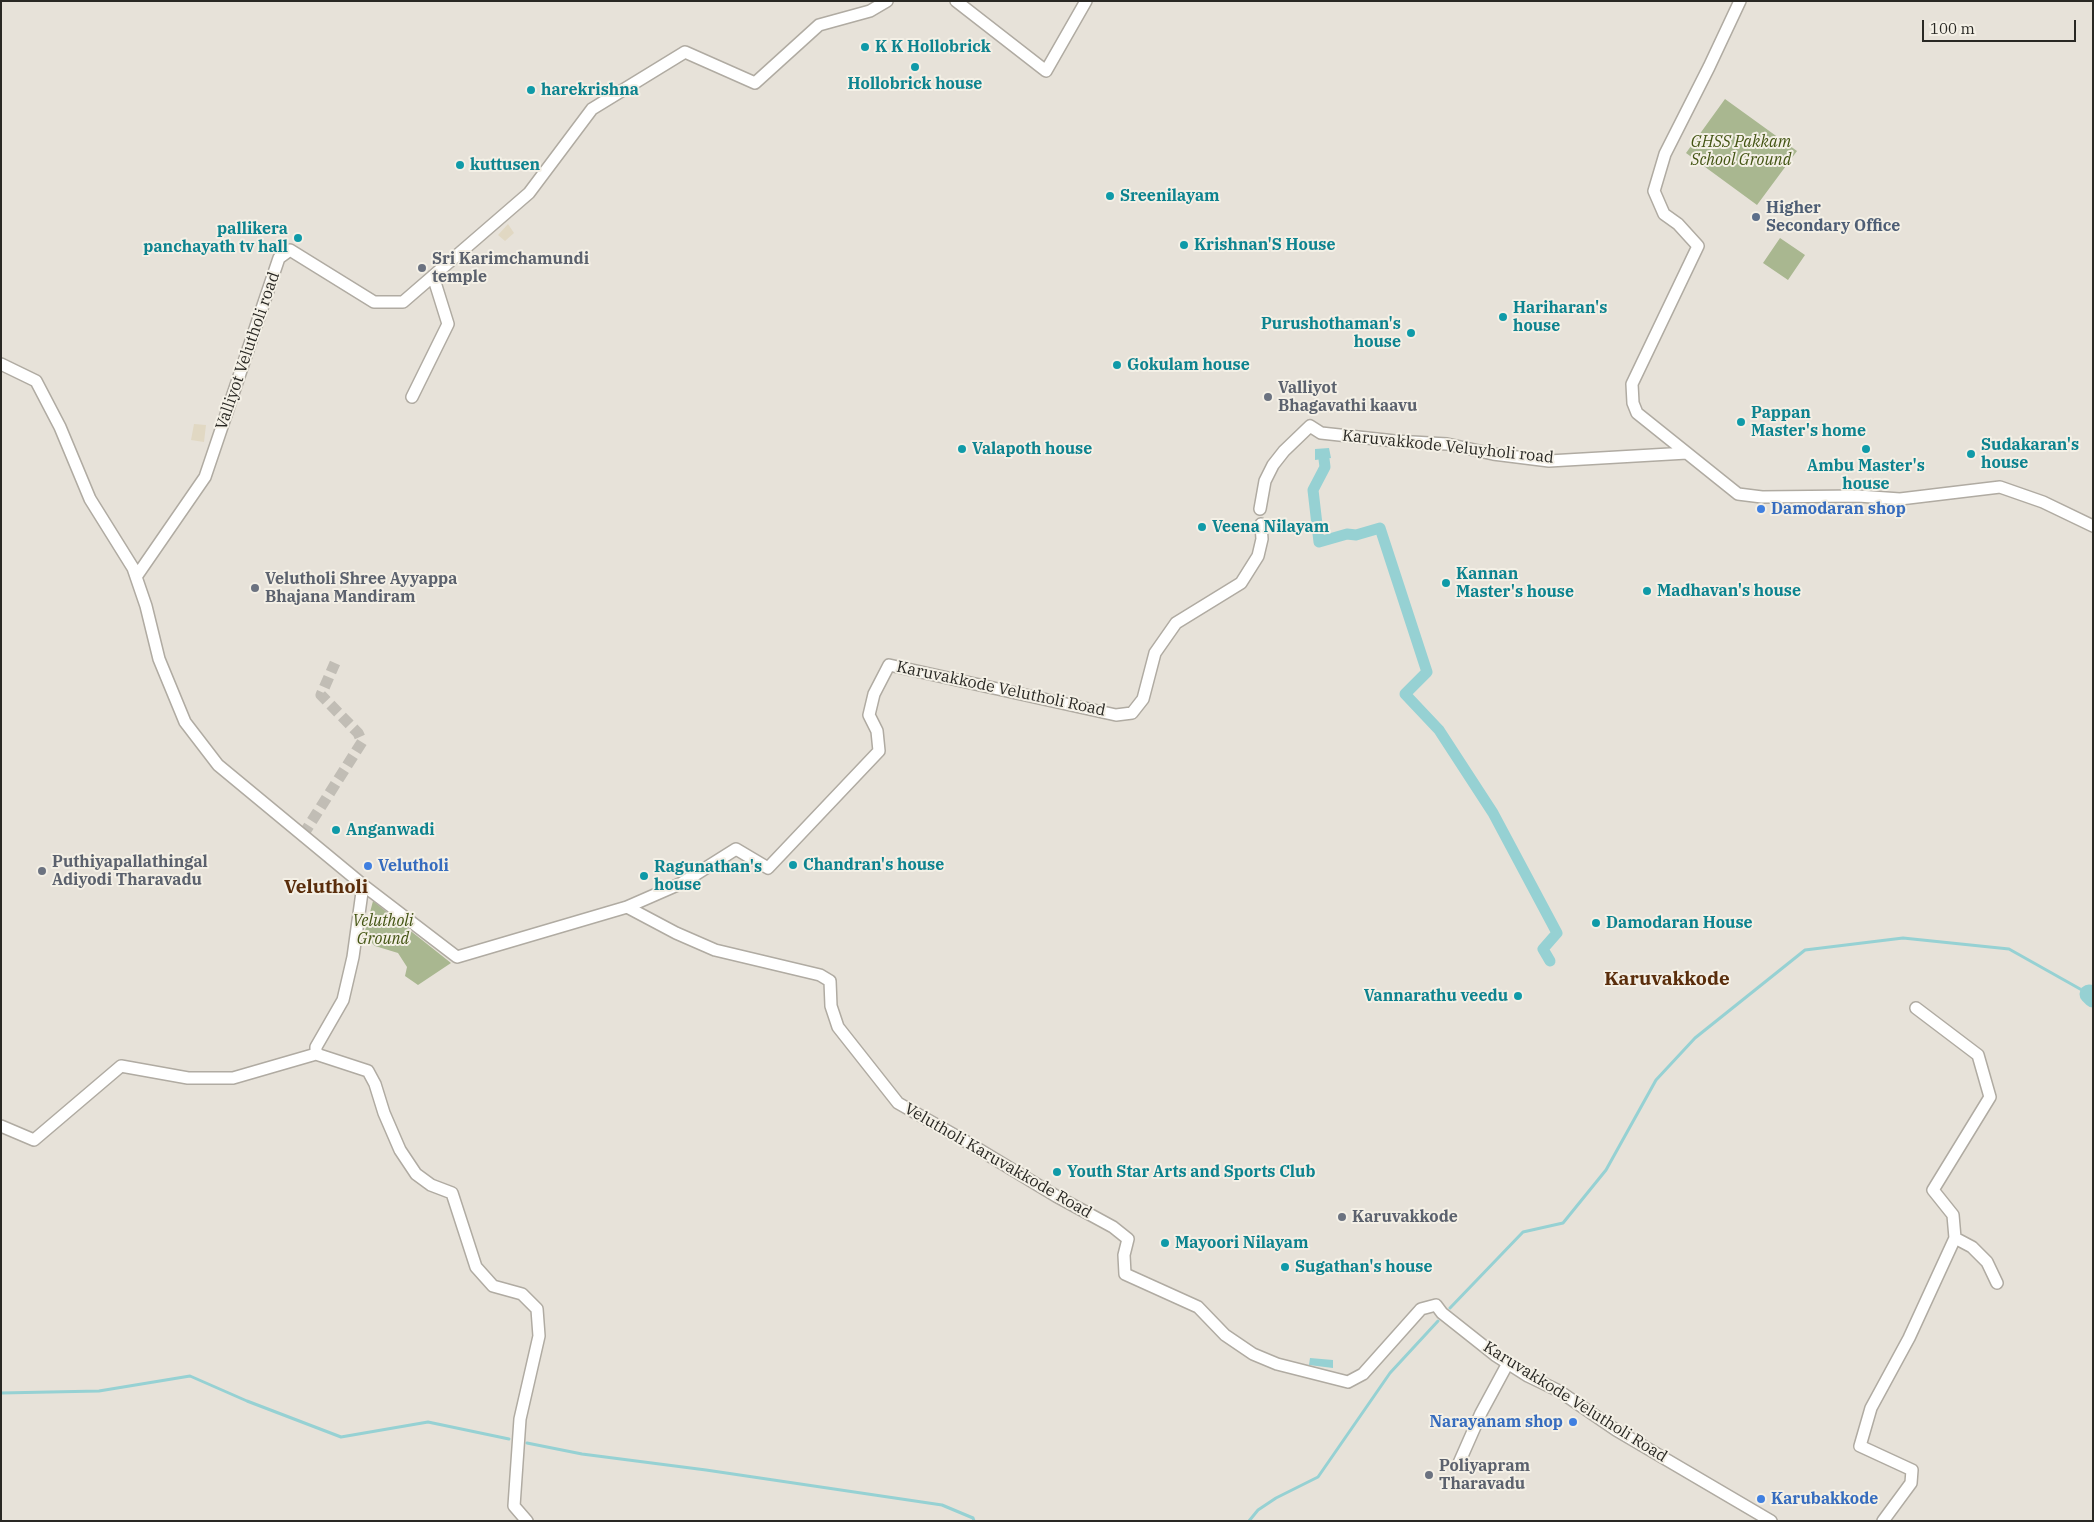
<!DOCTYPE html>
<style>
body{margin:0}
#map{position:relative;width:2094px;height:1522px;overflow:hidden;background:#e7e2d9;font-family:"IBM Plex Serif",serif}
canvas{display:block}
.frame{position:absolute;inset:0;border:2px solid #292824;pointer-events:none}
.scale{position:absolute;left:1922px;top:20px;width:154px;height:22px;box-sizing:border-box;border:2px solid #292824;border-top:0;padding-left:6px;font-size:15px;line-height:18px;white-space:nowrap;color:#292824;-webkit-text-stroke:4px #f4f0e6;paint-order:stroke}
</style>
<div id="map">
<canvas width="2094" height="1522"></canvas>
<div class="frame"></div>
<div class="scale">100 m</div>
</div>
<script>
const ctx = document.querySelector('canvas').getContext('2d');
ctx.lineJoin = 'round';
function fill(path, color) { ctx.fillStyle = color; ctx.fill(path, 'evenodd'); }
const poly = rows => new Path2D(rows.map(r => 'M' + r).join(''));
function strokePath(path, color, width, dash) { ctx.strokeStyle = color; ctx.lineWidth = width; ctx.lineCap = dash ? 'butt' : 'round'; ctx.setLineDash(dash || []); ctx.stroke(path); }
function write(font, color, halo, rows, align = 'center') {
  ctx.font = font + ' "IBM Plex Serif",serif'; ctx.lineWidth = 4; ctx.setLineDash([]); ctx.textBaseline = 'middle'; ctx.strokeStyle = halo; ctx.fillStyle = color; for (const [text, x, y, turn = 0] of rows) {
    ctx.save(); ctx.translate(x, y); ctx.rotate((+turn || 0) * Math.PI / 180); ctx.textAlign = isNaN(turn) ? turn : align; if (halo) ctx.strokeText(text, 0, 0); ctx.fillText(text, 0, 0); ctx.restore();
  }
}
fill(poly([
 [508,224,514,233,505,241,498,235],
 [194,424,206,425,204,442,191,440]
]), '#e1d8c3');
fill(poly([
 [1725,99,1797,151,1757,205,1686,153],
 [1780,238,1805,255,1788,280,1763,263],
 [373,901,451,963,418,985,405,976,407,967,398,953,375,946,364,935]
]), '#a9b790');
fill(poly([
 [1329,448,1331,458,1315,460,1315,449],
 [1310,1358,1333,1360,1333,1368,1309,1365]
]), '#96d1d3');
strokePath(poly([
 [1450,1308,1523,1232,1563,1223,1606,1170,1656,1080,1695,1038,1805,950,1903,938,2009,949,2089,994],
 [1,1393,99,1391,190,1376,247,1401,341,1437,428,1422,509,1439],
 [527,1443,582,1454,706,1470,942,1505,973,1518,974,1521],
 [1249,1521,1258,1510,1276,1498,1318,1477,1390,1373,1438,1321]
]), '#96d1d3', 3);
strokePath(poly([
 [1324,459,1325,467,1313,490,1319,542,1347,534,1356,535,1380,528,1427,672,1405,694,1439,730,1493,813,1557,933,1543,949,1550,961]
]), '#96d1d3', 11);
strokePath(poly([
 [2089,994,2093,998]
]), '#96d1d3', 19);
strokePath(poly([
 [303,835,362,742,358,733,321,695,335,663]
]), '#c1bdb5', 11, [11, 5.5]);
const minor = poly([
 [956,1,1046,71,1086,1],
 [1740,1,1709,67,1665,154,1654,191,1664,214,1678,224,1698,246,1632,384,1633,403,1637,413,1738,494,1762,497,1858,496,1900,499,2000,487,2043,502,2093,526],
 [1,364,36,381,60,427,90,499,133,568,146,606,159,659,185,722,218,765,363,885,353,957,343,1000,316,1047,316,1054,233,1078,188,1078,121,1066,34,1140,1,1126],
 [412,397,448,324,433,276],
 [1260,509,1265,481,1273,465,1284,451,1310,426,1321,433,1395,441,1447,444,1493,454,1549,461,1687,453],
 [136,577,205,477,279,258,290,250,374,302,403,302,529,193,592,109,685,52,755,83,819,25,870,11,887,1],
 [363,885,457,957,627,907,682,883,736,849,768,868,879,751,877,731,869,715,874,694,889,665,1116,715,1132,713,1143,699,1155,653,1176,623,1241,583,1258,556,1262,539,1261,524],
 [627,907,676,933,715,950,820,975,830,981,831,1006,838,1027,898,1103,965,1141,1056,1196,1113,1227,1128,1239,1124,1255,1125,1274,1198,1307,1225,1335,1253,1354,1277,1364,1348,1382,1363,1374,1421,1309,1436,1305,1442,1313,1495,1355,1528,1376,1559,1391,1616,1430,1771,1521],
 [316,1054,368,1071,375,1084,384,1113,400,1150,416,1174,431,1185,452,1193,476,1267,493,1286,522,1294,537,1309,539,1336,520,1419,514,1506,527,1521],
 [1955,1238,1972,1247,1987,1262,1997,1283],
 [1459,1463,1481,1413,1508,1363],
 [1883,1521,1911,1483,1912,1470,1860,1446,1871,1408,1909,1338,1955,1238,1953,1215,1933,1190,1990,1097,1978,1055,1916,1008]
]);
strokePath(minor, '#b0aba2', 14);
strokePath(minor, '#fff', 11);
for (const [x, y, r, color] of [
 [865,47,5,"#0f9aa8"],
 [915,67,5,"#0f9aa8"],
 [531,90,5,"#0f9aa8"],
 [460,165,5,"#0f9aa8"],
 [1110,196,5,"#0f9aa8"],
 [1756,217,5,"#5c6f8a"],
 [298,238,5,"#0f9aa8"],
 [1184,245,5,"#0f9aa8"],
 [422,268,5,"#6b7280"],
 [1503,317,5,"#0f9aa8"],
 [1411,333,5,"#0f9aa8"],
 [1117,365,5,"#0f9aa8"],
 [1268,397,5,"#6b7280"],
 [1741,422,5,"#0f9aa8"],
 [962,449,5,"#0f9aa8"],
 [1866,449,5,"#0f9aa8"],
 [1971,454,5,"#0f9aa8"],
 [1761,509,5,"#3f7fe0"],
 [1202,527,5,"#0f9aa8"],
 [1446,583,5,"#0f9aa8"],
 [255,588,5,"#6b7280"],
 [1647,591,5,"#0f9aa8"],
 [336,830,5,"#0f9aa8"],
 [793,865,5,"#0f9aa8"],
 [368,866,5,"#3f7fe0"],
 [42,871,5,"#6b7280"],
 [644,876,5,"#0f9aa8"],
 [1596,923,5,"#0f9aa8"],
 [1518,996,5,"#0f9aa8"],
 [1057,1172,5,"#0f9aa8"],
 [1342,1217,5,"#6b7280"],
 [1165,1243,5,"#0f9aa8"],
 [1285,1267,5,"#0f9aa8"],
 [1573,1422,5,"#3f7fe0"],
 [1429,1475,5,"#6b7280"],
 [1761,1499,5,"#3f7fe0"]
]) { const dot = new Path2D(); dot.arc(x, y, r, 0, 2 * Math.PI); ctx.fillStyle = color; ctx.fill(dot); strokePath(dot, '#f4f0e6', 2); }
write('bold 16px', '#0d838f', '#f4f0e6', [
 ["K K Hollobrick",875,47],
 ["Hollobrick house",915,84,"center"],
 ["harekrishna",541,90],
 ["kuttusen",470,165],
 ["Sreenilayam",1120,196],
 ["pallikera",288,229,"right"],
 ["panchayath tv hall",288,247,"right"],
 ["Krishnan'S House",1194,245],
 ["Hariharan's",1513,308],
 ["house",1513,326],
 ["Purushothaman's",1401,324,"right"],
 ["house",1401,342,"right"],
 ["Gokulam house",1127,365],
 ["Pappan",1751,413],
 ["Master's home",1751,431],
 ["Sudakaran's",1981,445],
 ["house",1981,463],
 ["Valapoth house",972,449],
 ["Ambu Master's",1866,466,"center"],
 ["house",1866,484,"center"],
 ["Veena Nilayam",1212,527],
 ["Kannan",1456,574],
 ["Master's house",1456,592],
 ["Madhavan's house",1657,591],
 ["Anganwadi",346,830],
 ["Chandran's house",803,865],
 ["Ragunathan's",654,867],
 ["house",654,885],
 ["Damodaran House",1606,923],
 ["Vannarathu veedu",1508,996,"right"],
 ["Youth Star Arts and Sports Club",1067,1172],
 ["Mayoori Nilayam",1175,1243],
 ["Sugathan's house",1295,1267]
], 'left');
write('italic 16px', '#435413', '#f4f0e6', [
 ["GHSS Pakkam",1741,142],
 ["School Ground",1741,160],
 ["Velutholi",383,921],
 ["Ground",383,939]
]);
write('bold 16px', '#4e5e75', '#f4f0e6', [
 ["Higher",1766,208],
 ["Secondary Office",1766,226]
], 'left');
write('bold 16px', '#5b616d', '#f4f0e6', [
 ["Sri Karimchamundi",432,259],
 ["temple",432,277],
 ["Valliyot",1278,388],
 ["Bhagavathi kaavu",1278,406],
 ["Velutholi Shree Ayyappa",265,579],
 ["Bhajana Mandiram",265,597],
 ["Puthiyapallathingal",52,862],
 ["Adiyodi Tharavadu",52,880],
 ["Karuvakkode",1352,1217],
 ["Poliyapram",1439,1466],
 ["Tharavadu",1439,1484]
], 'left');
write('16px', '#292824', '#f4f0e6', [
 ["Valliyot Velutholi road",248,351,-71],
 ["Karuvakkode Veluyholi road",1448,447,6],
 ["Karuvakkode Velutholi Road",1001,689,12],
 ["Velutholi Karuvakkode Road",998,1161,30],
 ["Karuvakkode Velutholi Road",1575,1402,32]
]);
write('bold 16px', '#366cbe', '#f4f0e6', [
 ["Damodaran shop",1771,509],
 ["Velutholi",378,866],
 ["Narayanam shop",1563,1422,"right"],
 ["Karubakkode",1771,1499]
], 'left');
write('bold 19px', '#5a2d0b', '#f4f0e6', [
 ["Velutholi",326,888],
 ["Karuvakkode",1667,980]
]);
</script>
